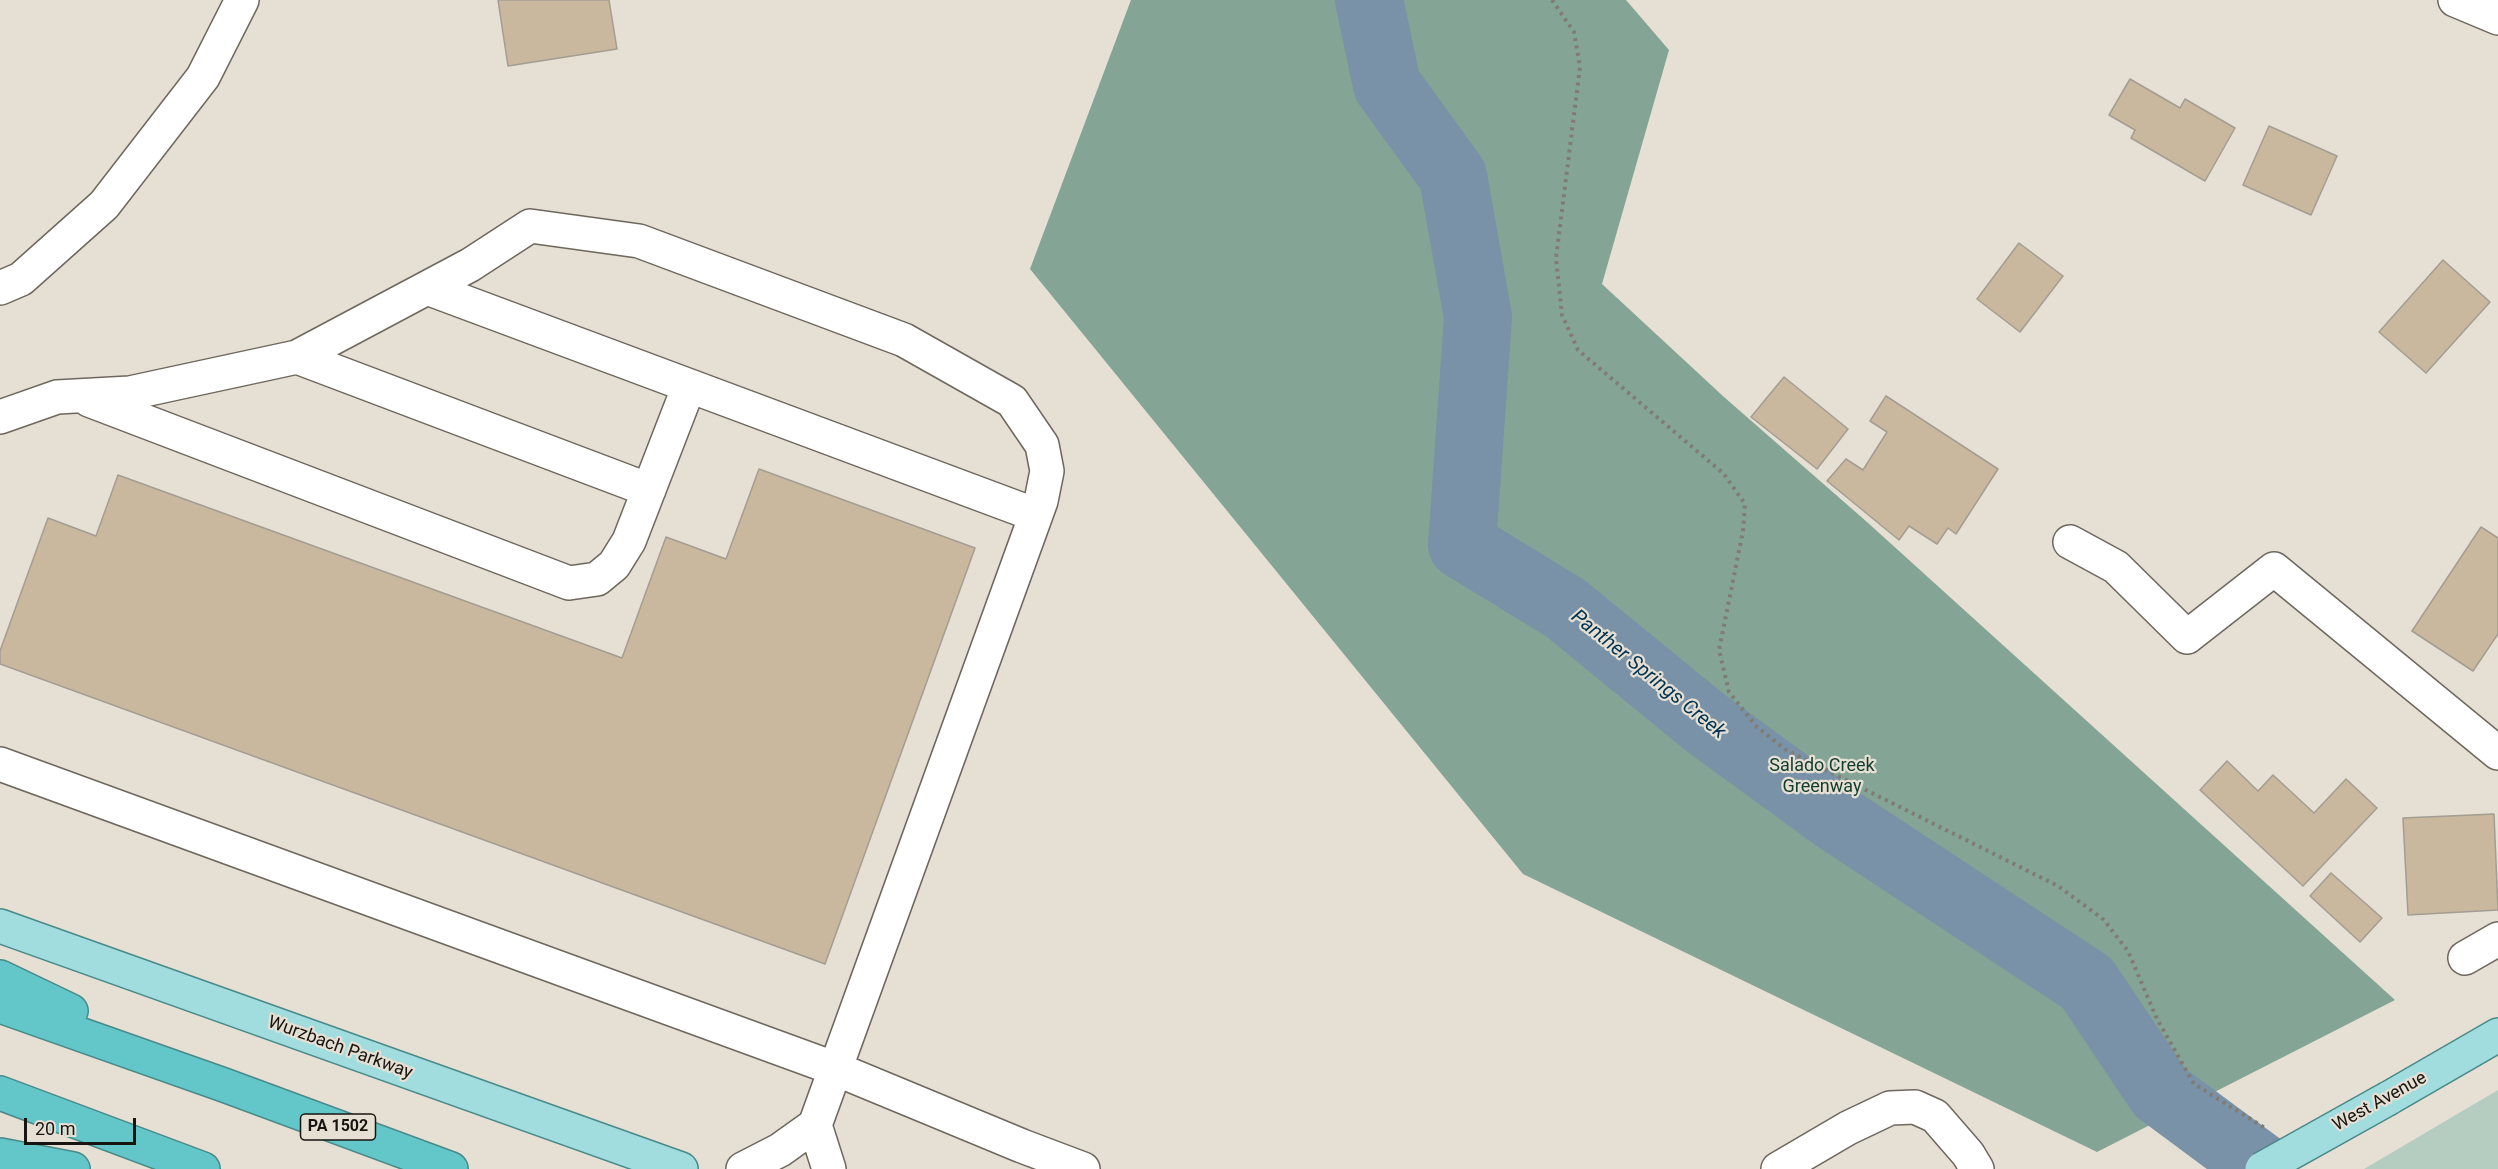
<!DOCTYPE html>
<style>
body{margin:0}
#map{position:relative;width:2498px;height:1169px;overflow:hidden;background:#e6dfd3;font-family:Roboto,sans-serif}
canvas{display:block}
.scale{position:absolute;left:24px;top:1118px;width:112px;height:27px;box-sizing:border-box;border:3px solid #181511;border-top:0;padding-left:8px;font-size:18px;line-height:21px;white-space:nowrap;color:#181511;-webkit-text-stroke:4px #e6dfd3;paint-order:stroke}
</style>
<div id="map">
<canvas width="2498" height="1169"></canvas>
<div class="scale">20 m</div>
</div>
<script>
const ctx = document.querySelector('canvas').getContext('2d');
ctx.lineJoin = 'round';
function fill(path, color) { ctx.fillStyle = color; ctx.fill(path, 'evenodd'); }
const poly = rows => new Path2D(rows.map(r => 'M' + r).join(''));
function strokePath(path, color, width, dash) { ctx.strokeStyle = color; ctx.lineWidth = width; ctx.lineCap = dash ? 'butt' : 'round'; ctx.setLineDash(dash || []); ctx.stroke(path); }
function write(font, color, halo, rows, align = 'center') {
  ctx.font = font + ' Roboto,sans-serif'; ctx.lineWidth = 4.5; ctx.setLineDash([]); ctx.textBaseline = 'middle'; ctx.strokeStyle = halo; ctx.fillStyle = color; for (const [text, x, y, turn = 0] of rows) {
    ctx.save(); ctx.translate(x, y); ctx.rotate((+turn || 0) * Math.PI / 180); ctx.textAlign = isNaN(turn) ? turn : align; if (halo) ctx.strokeText(text, 0, 0); ctx.fillText(text, 0, 0); ctx.restore();
  }
}
fill(poly([
 [2498,1090,2498,1169,2364,1169]
]), '#b5ccc1');
fill(poly([
 [1131,0,1626,0,1669,50,1602,284,1724,397,1867,522,2395,1000,2097,1152,1523,874,1030,269]
]), '#84a595');
strokePath(poly([
 [1369,0,1387,85,1453,176,1478,317,1462,545,1565,608,1707,724,1836,818,2087,983,2160,1092,2264,1169]
]), '#7992a7', 68);
const building = poly([
 [498,0,609,0,617,49,508,66,498,0],
 [2130,79,2180,108,2185,99,2235,128,2205,181,2131,138,2135,130,2109,115,2130,79],
 [2269,126,2337,156,2311,215,2243,185,2269,126],
 [2019,243,2063,276,2020,332,1977,299,2019,243],
 [2443,260,2490,302,2426,373,2379,332,2443,260],
 [1784,377,1848,429,1817,469,1751,417,1784,377],
 [1886,396,1998,469,1956,534,1948,528,1937,544,1909,526,1899,540,1827,481,1846,459,1863,470,1887,432,1870,421,1886,396],
 [759,469,975,548,825,964,0,664,0,651,48,518,96,536,118,475,622,658,666,537,726,559,759,469],
 [2481,527,2498,538,2498,634,2473,671,2412,631,2481,527],
 [2227,761,2258,791,2273,775,2314,813,2346,779,2377,808,2303,886,2200,790,2227,761],
 [2494,814,2498,910,2408,915,2403,818,2494,814],
 [2331,873,2382,918,2360,942,2310,896,2331,873]
]);
fill(building, '#c9b89d');
strokePath(building, '#a39d92', 1.5);
const minor = poly([
 [2455,0,2498,18],
 [0,288,21,279,104,205,203,77,242,0],
 [427,288,1036,515],
 [297,357,649,490],
 [89,400,569,583,597,579,614,565,629,541,689,386],
 [0,417,57,397,130,393,297,357,470,265,530,226,639,241,904,340,1012,401,1042,445,1047,471,1041,501,815,1125,780,1150,743,1169],
 [2070,542,2116,567,2187,637,2274,569,2498,753],
 [0,764,836,1069,1022,1146,1083,1169],
 [2465,958,2498,939],
 [815,1125,829,1169],
 [1778,1169,1848,1128,1890,1108,1915,1107,1935,1116,1968,1154,1977,1169]
]);
const major = poly([
 [0,926,681,1169],
 [2389,1098,2498,1035]
]);
const highway = poly([
 [0,977,71,1011],
 [0,1006,224,1085,451,1169],
 [0,1093,203,1169],
 [0,1155,73,1169]
]);
strokePath(minor, '#6d675d', 36);
strokePath(major, '#498989', 36);
strokePath(highway, '#498989', 36);
strokePath(poly([
 [1552,0,1574,32,1580,67,1556,258,1562,315,1578,350,1724,474,1745,504,1743,531,1719,650,1729,692,1757,727,1786,750,2058,886,2103,919,2128,951,2157,1019,2194,1084,2265,1128]
]), '#807b73', 4, [3, 4.5]);
strokePath(minor, '#fff', 33);
strokePath(major, '#a1dddf', 33);
strokePath(highway, '#63c7ca', 33);
const majorBridge = poly([
 [2262,1169,2389,1098]
]);
strokePath(majorBridge, '#498989', 36, []);
strokePath(majorBridge, '#a1dddf', 33);
for (const [x, y, w] of [
 [338,1127,75]
]) { const box = new Path2D(); box.roundRect(x - w / 2, y - 13, w, 26, 4.5); ctx.fillStyle = '#e6dfd3'; ctx.fill(box); strokePath(box, '#181511', 1.5); }
write('bold 16px', '#181511', null, [
 ["PA 1502",338,1127]
]);
write('18px', '#103d2c', '#e6dfd3', [
 ["Salado Creek",1822,766],
 ["Greenway",1822,787]
]);
write('18px', '#181511', '#e6dfd3', [
 ["Wurzbach Parkway",340,1048,20],
 ["West Avenue",2380,1102,-29]
]);
write('italic 20px', '#013350', '#e6dfd3', [
 ["Panther Springs Creek",1648,675,39]
]);
</script>
